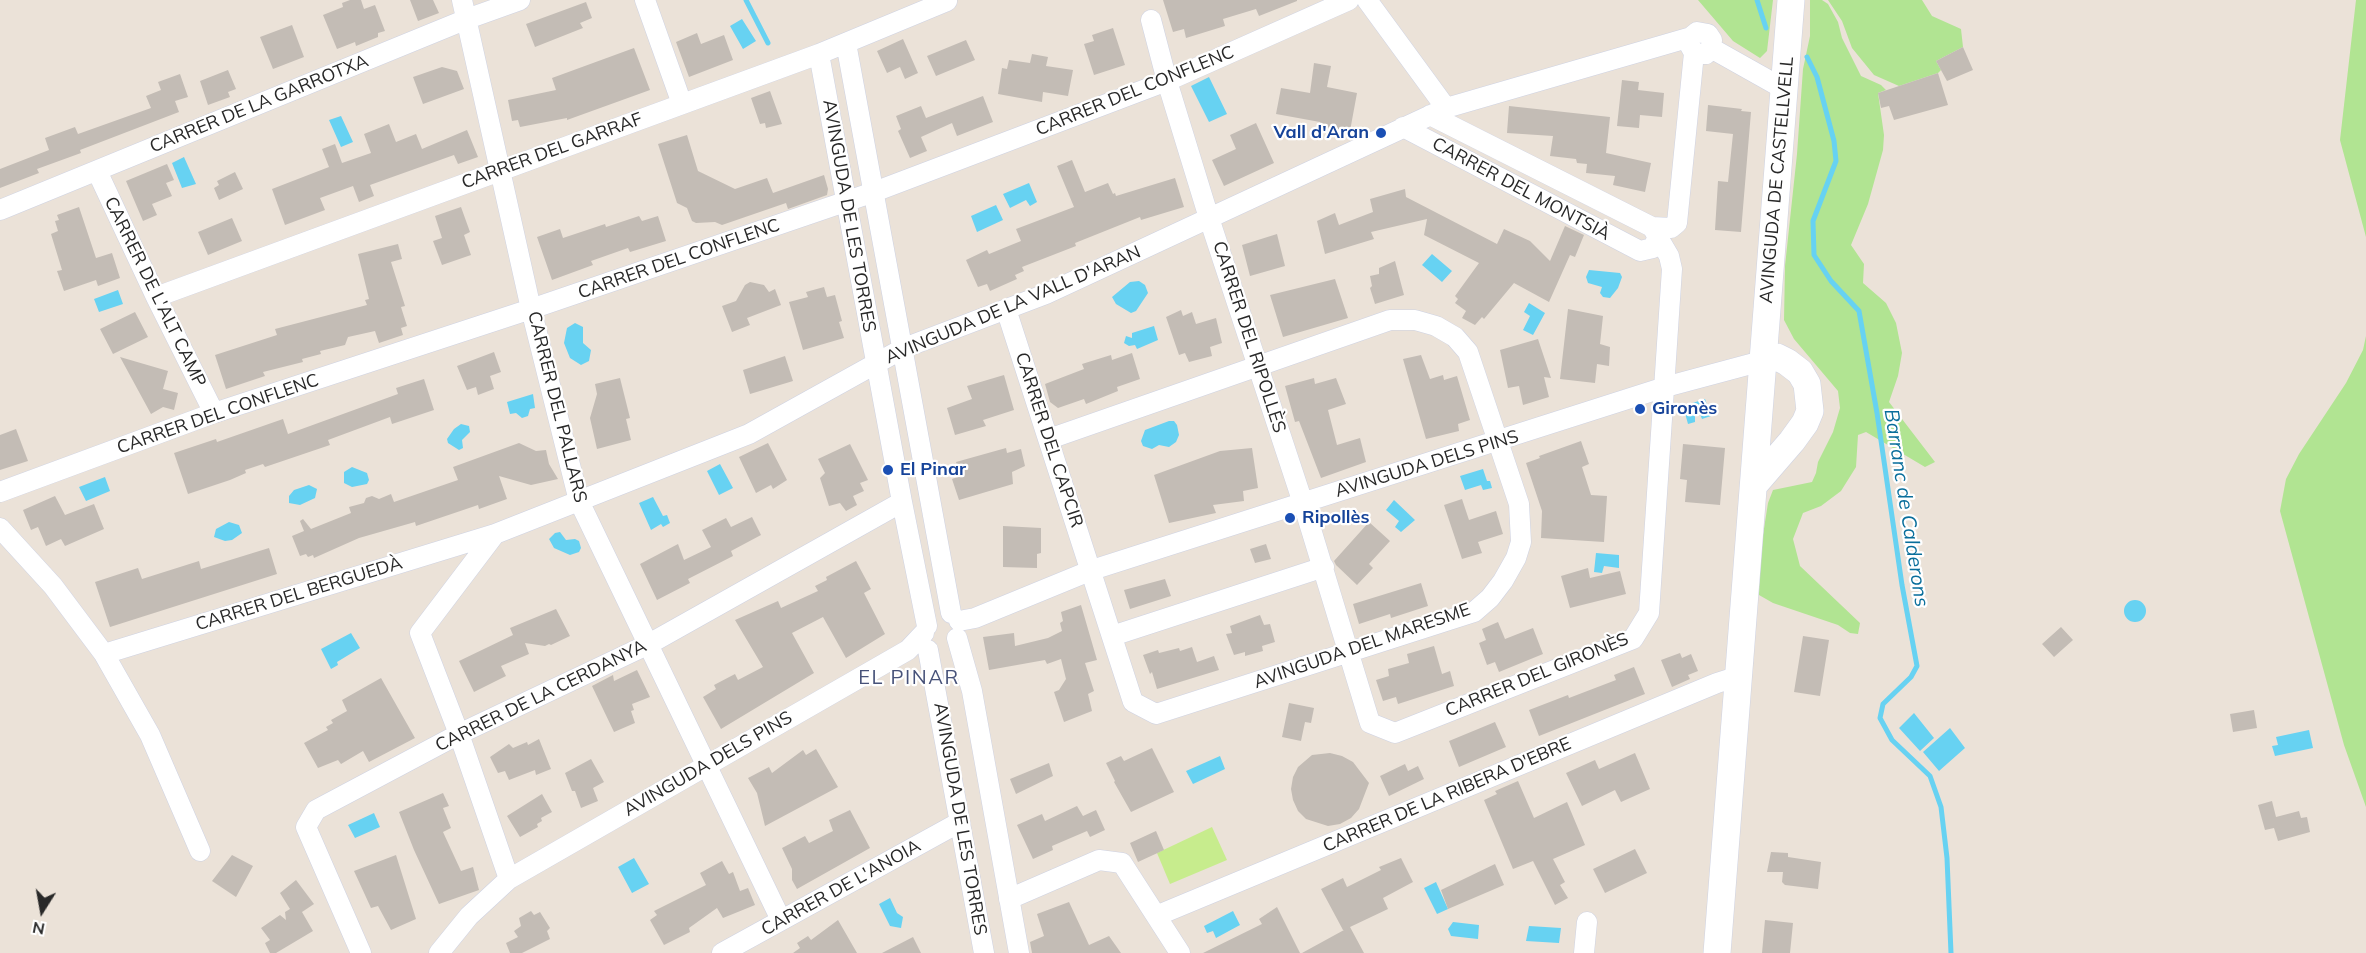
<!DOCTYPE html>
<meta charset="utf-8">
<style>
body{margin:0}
#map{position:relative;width:2366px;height:953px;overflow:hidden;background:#ebe2d8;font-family:Mulish,sans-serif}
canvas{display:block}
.north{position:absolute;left:12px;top:881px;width:60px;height:60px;-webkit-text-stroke:4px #fff;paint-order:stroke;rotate:191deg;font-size:16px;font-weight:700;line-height:24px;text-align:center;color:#282828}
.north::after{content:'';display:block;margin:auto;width:21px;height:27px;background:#282828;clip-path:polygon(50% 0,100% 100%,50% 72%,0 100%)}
</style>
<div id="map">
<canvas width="2366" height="953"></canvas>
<div class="north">N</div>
</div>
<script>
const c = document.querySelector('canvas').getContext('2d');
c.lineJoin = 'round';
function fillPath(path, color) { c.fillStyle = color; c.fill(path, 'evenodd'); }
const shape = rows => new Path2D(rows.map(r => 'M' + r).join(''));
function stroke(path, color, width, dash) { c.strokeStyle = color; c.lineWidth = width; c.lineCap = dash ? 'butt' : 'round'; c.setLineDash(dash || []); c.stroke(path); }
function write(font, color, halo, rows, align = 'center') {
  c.font = font + ' Mulish,sans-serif'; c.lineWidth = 4.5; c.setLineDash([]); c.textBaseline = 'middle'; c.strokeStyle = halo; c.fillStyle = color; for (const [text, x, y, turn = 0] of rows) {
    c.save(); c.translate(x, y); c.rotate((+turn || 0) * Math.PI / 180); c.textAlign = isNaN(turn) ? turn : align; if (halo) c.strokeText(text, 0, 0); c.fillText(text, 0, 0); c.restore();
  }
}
const green = shape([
 [1698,0,1773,0,1767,51,1760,58,1733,41],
 [1810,0,1822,0,1828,4,1838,22,1842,38,1861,76,1881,85,1886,90,1878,93,1884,135,1883,150,1868,204,1851,245,1864,264,1863,283,1886,303,1896,323,1902,353,1898,376,1889,402,1935,462,1925,467,1866,432,1858,435,1856,467,1841,491,1821,506,1803,513,1793,539,1800,566,1860,623,1858,634,1850,633,1838,625,1773,603,1759,595,1760,554,1768,503,1773,490,1812,482,1816,473,1818,462,1833,432,1840,408,1838,391,1794,339,1784,320,1785,266,1797,154,1803,69,1810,36],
 [1828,0,1922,0,1932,16,1961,29,1963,47,1936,61,1941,70,1938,73,1899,86,1874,75,1852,48,1842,21],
 [2356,0,2366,0,2366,237,2340,140],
 [2366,336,2366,807,2344,745,2280,511,2286,479,2299,454,2346,383,2363,350]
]);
const pitch = shape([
 [1212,827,1227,860,1170,884,1157,853]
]);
const water = shape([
 [742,19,756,41,743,49,730,26],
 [1209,77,1227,114,1209,122,1191,86],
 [341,116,353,142,341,147,329,120],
 [184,157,196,184,182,188,172,163],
 [1029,183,1037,202,1030,206,1026,200,1010,208,1003,194],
 [996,205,1003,220,977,232,971,216],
 [1432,254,1452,271,1442,282,1422,265],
 [1589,270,1620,273,1622,277,1618,288,1610,298,1603,297,1600,293,1602,287,1588,283,1586,277],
 [1139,281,1145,285,1148,293,1136,311,1131,313,1116,304,1112,297,1130,282],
 [118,290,123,304,99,312,94,299],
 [1529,303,1545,313,1533,335,1523,330,1530,316,1524,312],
 [575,323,583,327,583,343,591,350,589,361,581,365,570,358,564,343,567,328],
 [1154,326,1158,340,1137,349,1135,345,1129,346,1124,343,1126,336,1132,338,1132,333],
 [533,394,535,408,530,409,528,416,522,418,516,413,510,414,507,402],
 [1705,399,1711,416,1702,419,1700,414,1695,416,1695,422,1688,424,1683,406],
 [1169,421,1174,421,1177,425,1179,435,1176,442,1169,447,1159,445,1152,449,1143,446,1141,441,1145,430],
 [461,424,469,426,470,432,462,440,463,448,459,450,448,443,447,439,454,429],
 [720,464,733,488,719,495,707,471],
 [352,467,367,473,369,480,367,484,352,487,344,483,344,472],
 [1483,469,1487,481,1490,481,1492,488,1483,490,1481,485,1465,490,1460,476],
 [105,477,110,491,86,501,79,487],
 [309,485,317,489,315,498,300,505,289,503,289,496,294,490],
 [653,497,663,516,667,515,670,523,663,527,661,524,651,530,639,503],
 [1394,500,1415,520,1401,532,1395,527,1399,521,1386,510],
 [229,522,239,525,242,533,232,540,225,541,214,537,216,529],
 [560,532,566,540,575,539,579,541,581,548,579,552,570,555,554,548,549,539,555,533],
 [1596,553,1619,555,1619,568,1604,566,1602,573,1594,572],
 '2124 611a11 11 0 1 1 22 0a11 11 0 1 1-22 0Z',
 [351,633,360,648,337,662,338,665,331,669,321,649],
 [1914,713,1934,738,1920,751,1899,728],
 [1950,728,1965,748,1939,771,1923,752],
 [2309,730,2313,748,2275,756,2272,746,2278,745,2276,737],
 [1220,756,1225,769,1193,784,1186,771],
 [374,813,380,827,355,838,348,825],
 [634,858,649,884,632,893,618,867],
 [1436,882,1448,909,1437,914,1424,888],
 [890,898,897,913,903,917,901,928,890,926,879,904],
 [1233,911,1240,925,1216,938,1213,931,1207,933,1204,926],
 [1453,922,1479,925,1478,939,1451,936,1448,929],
 [1529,926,1561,928,1559,943,1526,941]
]);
const stream = shape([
 [746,0,768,43],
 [1757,0,1766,28],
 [1807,57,1817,77,1834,141,1836,161,1813,221,1814,255,1831,281,1859,311,1877,413,1902,585,1917,666,1911,677,1883,704,1880,718,1892,740,1930,776,1941,807,1947,858,1951,953]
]);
const building = shape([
 [350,0,361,0,364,9,375,5,385,31,378,33,378,37,356,46,355,42,337,49,323,15,343,7,342,3],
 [410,0,433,0,439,13,418,21],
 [1163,0,1297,0,1297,1,1259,16,1256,9,1223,19,1225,26,1186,38,1184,29,1173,32],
 [586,2,592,18,580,23,583,28,535,47,526,24],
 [292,25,304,57,273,69,260,37],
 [1113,28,1125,65,1094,75,1084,44,1094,41,1092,35],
 [697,33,701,44,724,35,733,60,689,77,676,42],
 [903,39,918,73,905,79,900,67,887,73,877,51],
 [966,40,975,60,936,76,927,56],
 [1963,47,1973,70,1947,81,1936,61],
 [634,48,650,90,567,120,567,118,520,127,518,120,512,121,508,100,556,90,552,78],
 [1032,54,1048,57,1046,66,1073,70,1068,96,1043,92,1042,102,998,94,1002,68,1007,69,1009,60,1030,63],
 [1314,63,1331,66,1327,87,1357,93,1350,131,1320,126,1320,122,1276,114,1281,88,1310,93],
 [442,67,457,71,464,89,423,104,413,77],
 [228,70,236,89,228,92,230,97,208,105,200,81],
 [1938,73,1948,105,1894,120,1889,106,1881,108,1878,93],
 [180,74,188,97,175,101,179,112,80,150,81,153,37,169,39,173,0,188,0,169,49,150,45,138,75,127,78,134,151,108,146,96,161,90,158,82],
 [1622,80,1639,82,1638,90,1664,93,1662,117,1640,115,1639,128,1617,126],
 [770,91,782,124,766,128,765,123,760,124,751,98],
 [983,96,993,122,957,136,952,123,921,137,927,151,910,158,898,131,901,129,896,116,921,106,926,118],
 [1708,105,1742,109,1741,111,1751,112,1741,232,1715,230,1718,181,1728,182,1733,134,1706,131],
 [1509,106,1610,117,1606,153,1651,163,1645,192,1613,185,1615,176,1586,173,1587,164,1577,163,1576,159,1550,156,1553,136,1507,133],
 [1256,123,1274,163,1224,186,1212,160,1236,149,1230,135],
 [389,124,396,142,416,134,422,149,467,130,478,157,458,164,454,155,370,185,374,196,359,202,353,186,320,198,325,210,285,225,272,189,329,167,322,149,335,144,342,163,371,153,364,134],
 [687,135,698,171,735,189,767,178,773,193,824,175,828,189,827,195,788,209,786,203,722,225,715,222,696,223,692,221,687,208,677,203,658,144],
 [1072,160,1085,192,1108,183,1113,194,1115,193,1116,196,1175,178,1184,207,1141,220,1140,217,1075,243,1076,246,1022,267,1024,271,1015,275,1017,279,990,291,987,284,978,287,966,260,987,250,989,254,1021,241,1016,229,1074,207,1057,166],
 [167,164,174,180,166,183,172,196,152,204,157,215,143,221,126,181],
 [235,172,243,189,219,200,214,188,219,185,217,181],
 [1405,189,1406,197,1497,244,1504,229,1530,241,1550,261,1565,226,1584,235,1575,257,1570,255,1549,302,1514,283,1484,319,1482,317,1475,325,1462,318,1466,311,1455,303,1458,299,1455,296,1479,263,1424,235,1427,219,1371,232,1374,239,1325,254,1317,221,1335,213,1339,225,1373,212,1370,199],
 [79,207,96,258,112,253,120,278,98,286,96,280,64,291,57,271,62,270,51,234,58,231,55,221,59,220,57,215],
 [461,207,470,232,464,235,471,255,442,265,433,241,442,238,435,216],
 [639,216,642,221,658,216,666,241,630,252,628,248,591,261,593,265,552,280,537,237,560,229,563,238,605,224,606,227],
 [232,218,242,241,208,255,198,232],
 [1277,234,1285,266,1250,276,1242,245],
 [398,244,402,259,391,262,405,306,401,307,407,326,401,328,403,335,379,343,375,331,348,337,345,345,320,351,321,354,302,359,303,362,263,372,265,376,226,389,215,355,277,335,275,329,367,305,365,300,369,299,358,254],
 [1395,261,1404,295,1375,304,1370,288,1372,286,1370,276,1379,274,1379,268],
 [1335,279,1348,318,1283,337,1270,295],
 [750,282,764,285,769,292,775,289,781,305,747,318,750,325,732,332,722,306,736,301,745,285],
 [824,287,827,297,835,295,842,321,839,322,844,338,803,350,789,302,808,297,806,292],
 [1568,309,1603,316,1600,344,1610,347,1609,366,1597,364,1595,383,1560,379],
 [1181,310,1183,316,1192,312,1196,324,1216,318,1222,343,1210,347,1212,356,1189,362,1185,353,1179,355,1166,317],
 [135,312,148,337,113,354,100,329],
 [1538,339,1551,378,1544,377,1549,397,1523,405,1519,386,1508,388,1500,350],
 [494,352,501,372,490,376,494,389,478,395,476,387,467,390,457,366],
 [1132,353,1140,379,1117,387,1118,391,1086,404,1084,399,1058,408,1050,402,1045,384,1084,369,1082,364,1111,355,1112,360],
 [1421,355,1430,379,1443,375,1444,380,1457,376,1470,420,1458,424,1459,431,1426,439,1403,359],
 [785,356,793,381,750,394,743,370],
 [120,357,168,371,163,389,178,393,174,410,163,407,151,414],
 [1004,375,1014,410,983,420,986,426,955,435,947,408,972,399,967,386],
 [620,378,630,418,626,419,631,440,597,449,590,418,597,394,595,384],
 [1314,378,1315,384,1336,378,1346,404,1328,410,1337,445,1360,438,1366,462,1321,478,1299,421,1295,422,1285,386],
 [424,379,434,410,392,424,390,417,328,440,330,445,265,467,263,464,245,470,246,473,230,480,188,494,174,453,216,439,217,442,283,419,288,434,398,394,396,388],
 [16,429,28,461,0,470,0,435],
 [1581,441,1589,464,1582,467,1591,495,1607,496,1604,542,1541,538,1542,511,1526,463,1540,458,1539,456],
 [519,443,536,451,546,450,549,464,558,479,531,485,499,476,507,499,479,509,478,505,416,526,415,522,359,538,314,558,313,555,308,557,306,554,300,556,292,536,304,531,300,521,303,519,311,529,351,513,349,507,364,503,366,498,372,496,379,499,391,494,394,502,458,480,453,467],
 [768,443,787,480,773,489,771,485,756,493,739,457],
 [850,444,868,480,860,483,864,491,853,496,857,505,846,511,840,503,829,506,820,478,825,473,818,459],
 [1683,444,1725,448,1720,505,1685,502,1687,480,1680,479],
 [1006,448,1007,453,1021,449,1025,466,1012,472,1013,484,959,500,952,479,960,476,956,462],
 [1252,448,1258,488,1243,491,1244,501,1213,505,1216,513,1169,523,1154,475,1220,451],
 [55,496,65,515,94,504,104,529,65,546,61,539,46,546,38,527,31,530,23,510],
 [1462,499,1469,520,1496,511,1503,534,1478,542,1482,553,1462,559,1444,505],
 [752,517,761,535,731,551,733,556,688,579,690,583,657,600,640,564,678,544,684,560,711,547,702,530,726,518,731,527],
 [1369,522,1390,541,1369,564,1373,568,1357,585,1336,565,1334,561],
 [1003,526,1041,528,1041,553,1037,554,1037,568,1003,567],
 [1266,544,1271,559,1255,563,1250,549],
 [269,548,277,574,110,627,95,582,138,568,142,579,199,561,201,569],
 [856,561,871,589,864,593,885,634,846,658,823,617,792,633,814,673,721,729,703,697,716,689,714,685,735,674,738,680,763,667,735,620,778,601,781,608,818,591,815,586,827,580,826,577],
 [1588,568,1590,578,1620,571,1626,594,1570,608,1561,576],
 [1165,579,1171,596,1130,609,1124,590],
 [1421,583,1428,606,1391,618,1390,614,1359,624,1353,604],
 [1081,605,1097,660,1085,663,1094,691,1088,694,1092,711,1064,722,1054,692,1059,690,1066,679,1061,659,1047,664,1045,660,989,670,983,637,1014,633,1015,646,1048,638,1062,631,1060,623,1063,621,1061,612],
 [556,609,570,636,551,645,549,644,545,646,525,643,529,654,501,666,506,676,474,692,459,661,513,635,510,628],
 [1260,615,1264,625,1270,624,1275,642,1262,646,1263,651,1245,656,1245,652,1234,655,1226,634,1232,633,1230,626],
 [1498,622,1505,639,1533,628,1543,654,1499,672,1495,662,1487,665,1479,643,1486,640,1482,629],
 [2061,627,2073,640,2054,657,2042,644],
 [1803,636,1829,640,1820,696,1794,692],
 [1434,646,1442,674,1450,671,1454,686,1398,704,1396,697,1383,701,1376,680,1389,676,1388,669,1409,663,1407,654],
 [1192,647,1197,662,1214,656,1219,670,1157,689,1152,672,1150,674,1143,655,1158,650,1159,653,1179,648,1180,651],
 [1680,653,1682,658,1691,654,1698,671,1688,675,1690,679,1672,687,1661,660],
 [1634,667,1645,694,1539,736,1529,710,1568,695,1569,698,1616,680,1614,675],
 [637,670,650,697,632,704,634,710,631,711,635,723,614,732,592,686,613,675,614,681],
 [381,678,415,738,369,762,363,751,341,764,338,760,318,768,304,743,328,730,326,727,333,723,331,720,347,711,342,700],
 [1289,703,1314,708,1311,723,1305,722,1301,741,1282,737],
 [2254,710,2257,728,2233,732,2230,714],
 [1495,722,1506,747,1459,767,1449,741],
 [539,739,551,769,536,775,535,770,509,780,505,771,498,773,490,757,509,744,513,748,527,742,528,745],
 [1152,748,1174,792,1131,812,1114,782,1115,781,1106,763,1121,756,1124,761],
 [816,749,838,787,765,826,757,793,748,778,769,767,772,773,803,750,806,755],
 [1330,753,1342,756,1353,762,1369,783,1359,809,1351,818,1340,824,1328,826,1306,819,1298,811,1293,800,1291,789,1293,777,1298,767,1312,755],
 [1635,753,1650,789,1621,802,1615,790,1582,806,1566,773,1595,760,1599,769],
 [591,759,604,782,593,788,598,801,581,808,575,791,572,791,565,773],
 [1049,763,1053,776,1016,794,1010,779],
 [1405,764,1408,771,1418,766,1424,779,1389,796,1380,776],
 [1518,781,1534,818,1567,802,1585,845,1553,859,1565,882,1560,885,1568,898,1555,905,1533,861,1513,869,1484,800,1497,794,1495,791],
 [443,793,449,806,443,808,451,828,443,832,461,871,473,867,479,890,439,904,414,850,399,812],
 [542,794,552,812,541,818,542,821,537,824,538,827,520,837,507,816],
 [2272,801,2276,817,2299,811,2301,818,2307,817,2310,832,2278,841,2274,828,2265,830,2258,805],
 [1077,806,1083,816,1096,810,1105,830,1090,837,1087,831,1052,846,1053,850,1033,859,1017,825,1042,814,1045,821],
 [850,810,870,848,797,889,792,880,792,869,782,848,805,836,809,843,833,831,829,820],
 [1156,831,1164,850,1138,862,1130,843],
 [1635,849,1647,873,1605,893,1593,869],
 [1771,852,1788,853,1788,857,1821,862,1818,889,1785,885,1782,882,1783,872,1767,872],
 [232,855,253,866,236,897,212,881],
 [396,855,416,919,391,930,378,906,371,908,354,871],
 [1401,858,1413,882,1383,898,1388,909,1350,927,1364,953,1302,953,1344,930,1343,930,1321,889,1343,878,1347,887,1381,870,1379,867],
 [722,861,729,874,733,872,740,891,748,888,755,905,723,918,717,908,689,928,690,932,664,945,650,920,657,915,654,911,706,885,700,873],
 [1495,864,1504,885,1448,909,1441,890],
 [296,880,314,904,302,912,313,931,276,953,270,953,265,943,270,940,261,928,280,915,286,920,285,912,290,909,280,893],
 [1069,902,1089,945,1109,936,1121,953,1032,953,1030,942,1044,936,1037,914],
 [1277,907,1300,953,1203,953,1262,924,1259,919],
 [531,911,534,915,540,912,550,928,547,931,550,939,522,953,510,953,506,943,518,937,514,931,521,926,519,918],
 [838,920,857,953,793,953,800,948,797,943,808,936,811,940],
 [1765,920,1793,923,1790,953,1762,953],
 [913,937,921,953,882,953]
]);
const street = shape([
 [462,0,531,309,579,501,781,920],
 [645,0,682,104],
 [1367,0,1446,108],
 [1151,20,1167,81,1209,218,1303,503,1370,723,1395,733,1633,639,1649,613,1672,269,1669,256,1652,227],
 [846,43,951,613],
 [1711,48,1784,89],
 [819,54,902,502,927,626],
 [1430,115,1652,227,1671,228,1677,223,1694,53],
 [1403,127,1640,251,1653,248,1658,236],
 [97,171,156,297,214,413],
 [0,210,467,19,520,0],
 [156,297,819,54,947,1],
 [1006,309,1133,702,1156,714,1474,612,1490,598,1503,581,1516,558,1521,542,1519,504,1468,352,1455,337,1436,326,1415,320,1390,320,1049,439],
 [0,492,214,413,531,309,874,192,1167,81,1349,0],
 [0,528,53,586,104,654,150,735,200,851],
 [959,621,975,618,1092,570,1665,387,1762,361],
 [1112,636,1324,567],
 [957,638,972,691,1019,953],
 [928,650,984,953],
 [104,654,495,534],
 [509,879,908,650,924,633],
 [1009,899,1099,860,1122,863,1180,953],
 [1156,916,1717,683,1739,676],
 [361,953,306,827,316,810,459,734,649,644,902,502],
 [439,953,469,916,509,879,459,734,420,633,495,534,749,434,904,348,1046,294,1446,108,1691,37,1697,32,1708,34,1712,40,1711,48,1706,54,1694,53,1689,44,1691,37],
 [722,953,960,822],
 [1584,953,1587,922]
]);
const secondary = shape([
 [1754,485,1792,441,1805,423,1810,411,1807,384,1800,372,1787,362,1777,357,1762,361],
 [1717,953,1791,0]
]);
const markers = [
 [1381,133,6,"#1a4fb4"],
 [1640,409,6,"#1a4fb4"],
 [888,470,6,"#1a4fb4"],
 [1290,518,6,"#1a4fb4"]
];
const streetNames = [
 ["CARRER DEL CONFLENC",1135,91,-22],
 ["CARRER DE LA GARROTXA",259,104,-22],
 ["CARRER DEL GARRAF",552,151,-20],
 ["AVINGUDA DE CASTELLVELL",1777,180,-85],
 ["CARRER DEL MONTSIÀ",1521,189,28],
 ["AVINGUDA DE LES TORRES",849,216,80],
 ["CARRER DEL CONFLENC",679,259,-19],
 ["CARRER DE L'ALT CAMP",155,292,64],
 ["AVINGUDA DE LA VALL D'ARAN",1013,305,-23],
 ["CARRER DEL RIPOLLÈS",1249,337,72],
 ["CARRER DEL PALLARS",557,407,76],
 ["CARRER DEL CONFLENC",218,414,-19],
 ["CARRER DEL CAPCIR",1049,440,72],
 ["AVINGUDA DELS PINS",1427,464,-17],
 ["CARRER DEL BERGUEDÀ",299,594,-17],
 ["AVINGUDA DEL MARESME",1362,646,-19],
 ["CARRER DEL GIRONÈS",1537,675,-22],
 ["CARRER DE LA CERDANYA",541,696,-26],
 ["AVINGUDA DELS PINS",708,764,-30],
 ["CARRER DE LA RIBERA D'EBRE",1447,795,-23],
 ["AVINGUDA DE LES TORRES",960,819,80],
 ["CARRER DE L'ANOIA",841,888,-29]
];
const transitNames = [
 ["Vall d'Aran",1369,133,"right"],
 ["Gironès",1652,409],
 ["El Pinar",900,470],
 ["Ripollès",1302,518]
];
const waterNames = [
 ["Barranc de Calderons",1906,508,81]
];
const neighbourhoodNames = [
 ["EL PINAR",909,678]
];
fillPath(green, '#b1e492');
fillPath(pitch, '#c7ec8d');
fillPath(water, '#67d2f2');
stroke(stream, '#67d2f2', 5);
fillPath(building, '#c3bcb5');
stroke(street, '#ced2e2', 21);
stroke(secondary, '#ced2e2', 28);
stroke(street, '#fff', 20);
stroke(secondary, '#fff', 27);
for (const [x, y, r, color] of markers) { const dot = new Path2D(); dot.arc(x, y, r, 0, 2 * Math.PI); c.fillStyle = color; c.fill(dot); stroke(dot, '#fff', 2); }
write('18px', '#282828', '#fff', streetNames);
write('bold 18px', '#164399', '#fff', transitNames, 'left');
write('italic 20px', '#096e9b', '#fff', waterNames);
c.letterSpacing = '1.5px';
write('20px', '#475279', '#fff', neighbourhoodNames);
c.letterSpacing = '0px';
</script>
